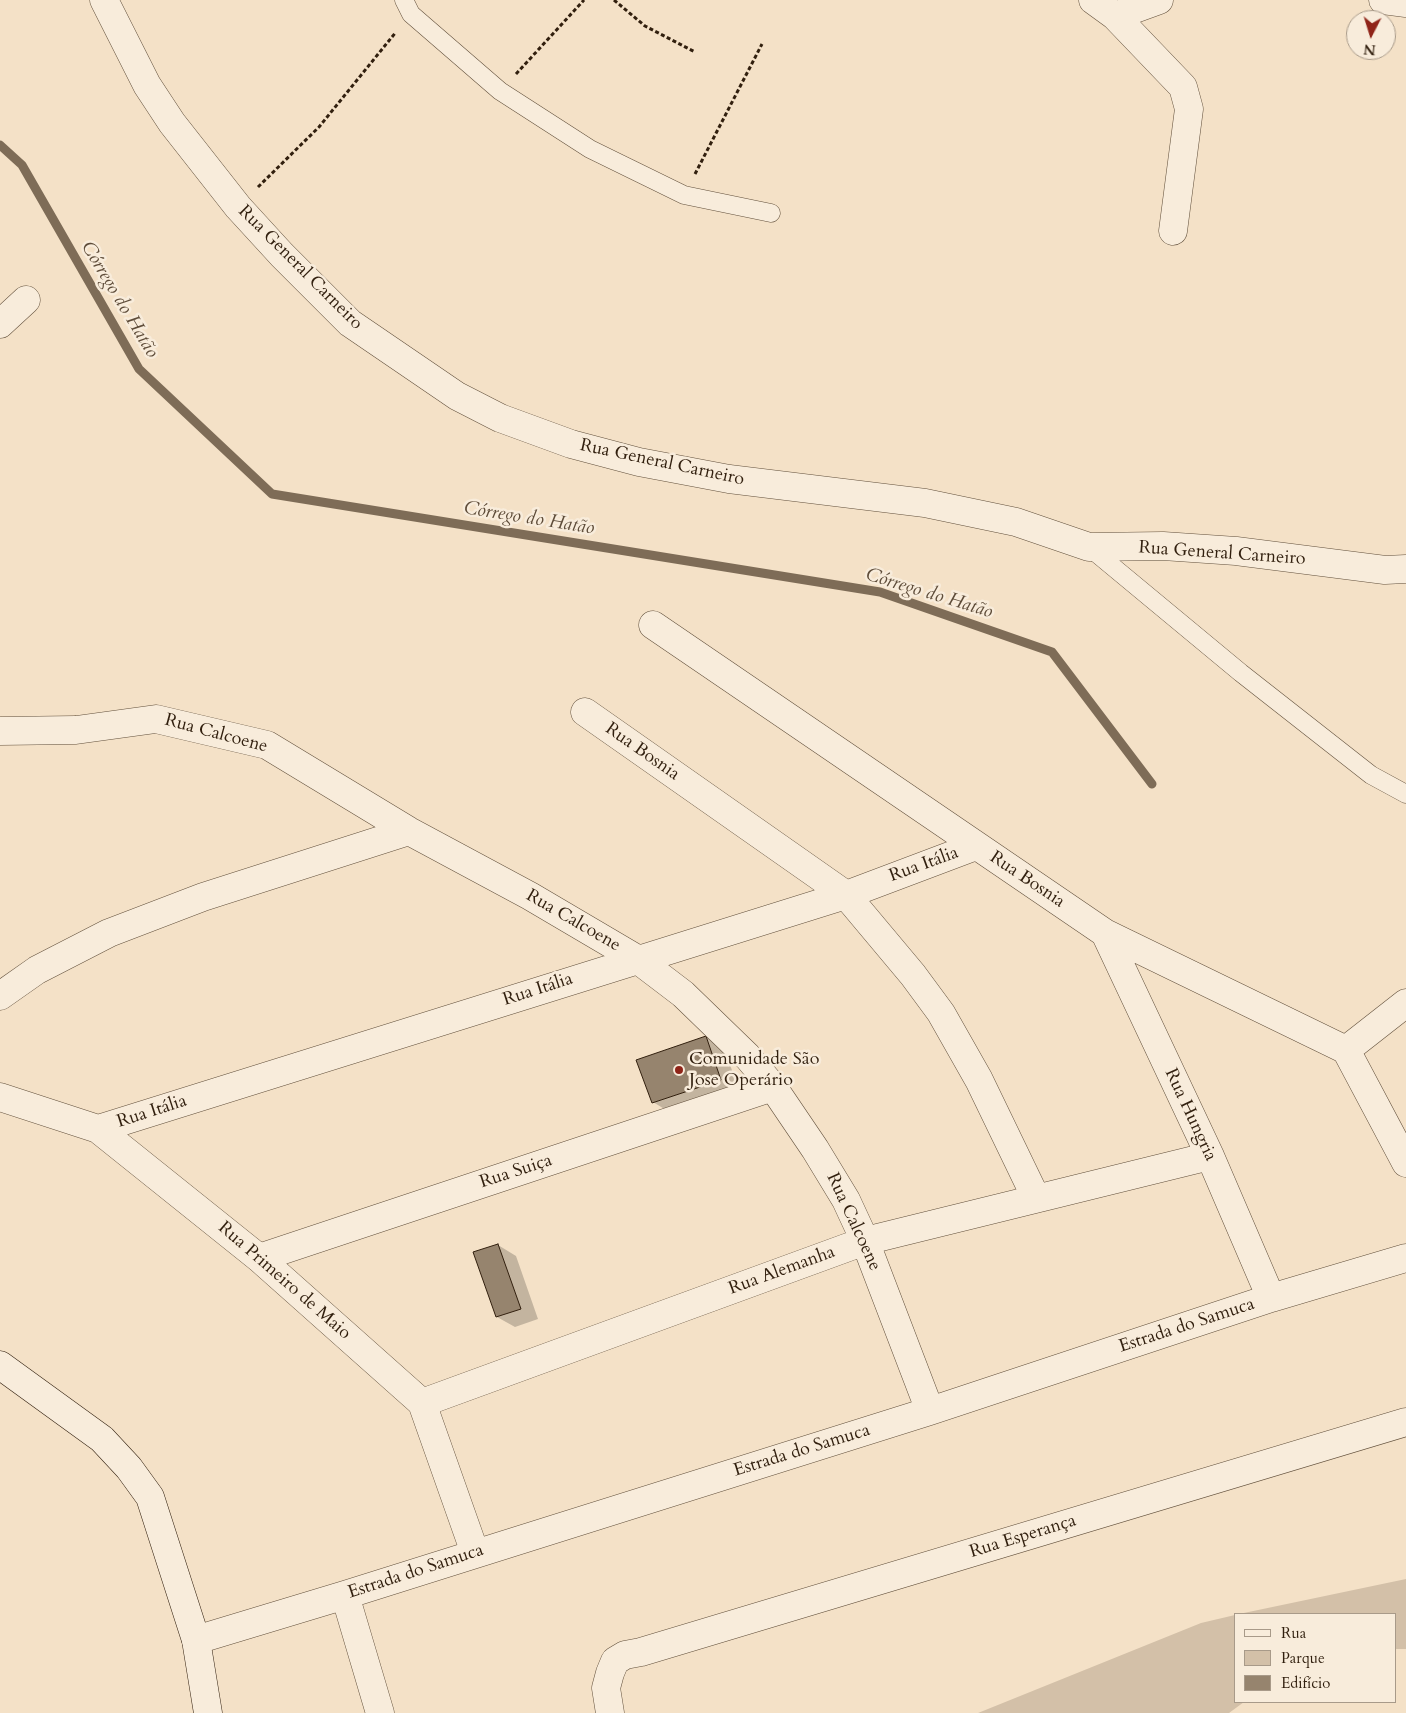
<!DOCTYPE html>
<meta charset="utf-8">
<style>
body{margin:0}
#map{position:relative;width:1406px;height:1713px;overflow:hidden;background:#f4e1c7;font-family:Cardo,serif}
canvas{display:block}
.legend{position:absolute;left:1234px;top:1613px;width:162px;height:90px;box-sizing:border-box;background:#f8ecdb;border:1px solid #a89a89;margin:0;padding:6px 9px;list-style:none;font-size:15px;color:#311f0e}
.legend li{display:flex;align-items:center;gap:10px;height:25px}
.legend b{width:25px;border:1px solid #a89a89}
.north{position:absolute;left:1346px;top:10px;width:50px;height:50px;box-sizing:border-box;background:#f8ecdb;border:1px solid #a89a89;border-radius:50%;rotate:185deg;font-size:14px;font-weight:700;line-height:20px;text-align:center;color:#311f0e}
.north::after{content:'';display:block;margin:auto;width:18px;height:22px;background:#8f2418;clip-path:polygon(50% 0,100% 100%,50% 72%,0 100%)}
</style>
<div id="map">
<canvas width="1406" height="1713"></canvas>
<ul class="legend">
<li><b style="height:6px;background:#f8ecdb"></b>Rua</li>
<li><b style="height:14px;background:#d3c0a8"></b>Parque</li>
<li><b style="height:14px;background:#96846e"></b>Edifício</li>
</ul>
<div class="north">N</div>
</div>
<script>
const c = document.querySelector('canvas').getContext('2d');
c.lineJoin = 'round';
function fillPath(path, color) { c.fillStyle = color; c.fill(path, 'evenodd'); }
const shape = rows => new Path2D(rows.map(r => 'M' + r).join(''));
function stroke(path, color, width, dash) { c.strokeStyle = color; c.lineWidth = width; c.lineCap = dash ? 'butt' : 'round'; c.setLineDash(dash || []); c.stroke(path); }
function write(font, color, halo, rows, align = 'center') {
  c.font = font + ' Cardo,serif'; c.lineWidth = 5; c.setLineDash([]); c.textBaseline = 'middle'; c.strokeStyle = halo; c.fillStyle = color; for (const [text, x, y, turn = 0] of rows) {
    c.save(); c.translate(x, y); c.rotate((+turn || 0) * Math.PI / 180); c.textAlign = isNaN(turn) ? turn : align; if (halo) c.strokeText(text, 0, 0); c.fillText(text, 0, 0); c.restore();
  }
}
const green = shape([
 [1406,1579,1406,1649,1395,1649,1395,1614,1239,1614],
 [1235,1615,1235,1702,1244,1702,1229,1713,978,1713,1201,1623]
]);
const shadow = shape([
 [706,1037,724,1048,739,1090,671,1113,653,1102],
 [498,1245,516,1256,538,1319,515,1327,497,1317,475,1253]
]);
const stream = shape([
 [0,145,22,165,139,369,272,494,880,592,1052,652,1152,784]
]);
const building = shape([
 [706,1036,721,1080,652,1103,636,1060,706,1036],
 [498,1244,521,1309,496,1317,473,1252,498,1244]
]);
const path = shape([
 [614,0,645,26,695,52],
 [516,74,584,0],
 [695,174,762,44],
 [258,187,319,127,396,32]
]);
const lane = shape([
 [404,0,411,14,500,91,590,149,684,195,771,213],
 [1089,547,1241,673,1371,775,1406,794]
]);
const street = shape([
 [104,0,147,85,172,123,238,207,282,255,350,323,457,396,500,418,571,444,639,462,729,479,925,503,1016,522,1089,547,1163,546,1236,551,1385,570,1406,569],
 [1093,0,1115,16,1183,87,1189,109,1173,231],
 [1383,0,1406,3],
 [1115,16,1159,0],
 [0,324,26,300],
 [653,625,1105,933,1346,1050],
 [585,712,846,895,913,975,941,1013,979,1080,1036,1198],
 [0,731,76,730,156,719,267,745,409,831,530,896,637,959,683,994,747,1056,773,1087,815,1149,846,1200,865,1241,930,1411],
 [1105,933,1210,1156,1271,1298],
 [0,996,37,970,109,933,203,897,409,831],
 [1346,1050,1406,1163],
 [1346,1050,1406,1003],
 [0,1097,98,1129,259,1258,422,1403,475,1553],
 [98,1129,846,895,976,846],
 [259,1258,773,1087],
 [422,1403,865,1241,1210,1156],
 [345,1595,380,1713],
 [196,1640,345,1595,930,1411,1271,1298,1406,1258],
 [610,1713,606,1688,610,1673,615,1661,625,1655,641,1652,1406,1422]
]);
const secondary = shape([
 [0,1365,102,1439,129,1468,150,1497,196,1640,208,1713]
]);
const markers = [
 [679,1070,5,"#8f2418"]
];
const streetNames = [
 ["Rua General Carneiro",300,268,45],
 ["Rua General Carneiro",662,463,12],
 ["Rua General Carneiro",1222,554,4],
 ["Rua Calcoene",216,734,15],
 ["Rua Bosnia",642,752,35],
 ["Rua Itália",924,865,-20],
 ["Rua Bosnia",1027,880,34],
 ["Rua Calcoene",573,921,30],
 ["Rua Itália",538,990,-18],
 ["Rua Itália",152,1112,-18],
 ["Rua Hungria",1190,1115,65],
 ["Rua Suiça",516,1172,-18],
 ["Rua Calcoene",853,1222,65],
 ["Rua Alemanha",782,1271,-20],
 ["Rua Primeiro de Maio",284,1281,41],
 ["Estrada do Samuca",1187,1326,-18],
 ["Estrada do Samuca",802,1451,-17],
 ["Rua Esperança",1023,1537,-17],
 ["Estrada do Samuca",416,1572,-18]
];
const poiNames = [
 ["Comunidade São",689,1060],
 ["Jose Operário",689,1081]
];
const waterNames = [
 ["Córrego do Hatão",119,300,59],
 ["Córrego do Hatão",529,519,9],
 ["Córrego do Hatão",929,594,17]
];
fillPath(green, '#d3c0a8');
fillPath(shadow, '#0003');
stroke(stream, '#7e6c57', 9);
fillPath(building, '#96846e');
stroke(building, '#311f0e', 1);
stroke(lane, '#62503c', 19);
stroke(street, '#62503c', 29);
stroke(secondary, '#311f0e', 29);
stroke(path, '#311f0e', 3, [4, 2.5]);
stroke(lane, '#f8ecdb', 18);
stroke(street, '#f8ecdb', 28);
stroke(secondary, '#f8ecdb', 28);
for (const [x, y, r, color] of markers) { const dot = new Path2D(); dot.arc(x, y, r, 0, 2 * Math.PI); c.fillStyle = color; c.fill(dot); stroke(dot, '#f8ecdb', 2); }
write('18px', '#311f0e', '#f8ecdb', streetNames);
write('18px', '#311f0e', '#f8ecdb', poiNames, 'left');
write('italic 19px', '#5e4c39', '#f8ecdb', waterNames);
</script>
